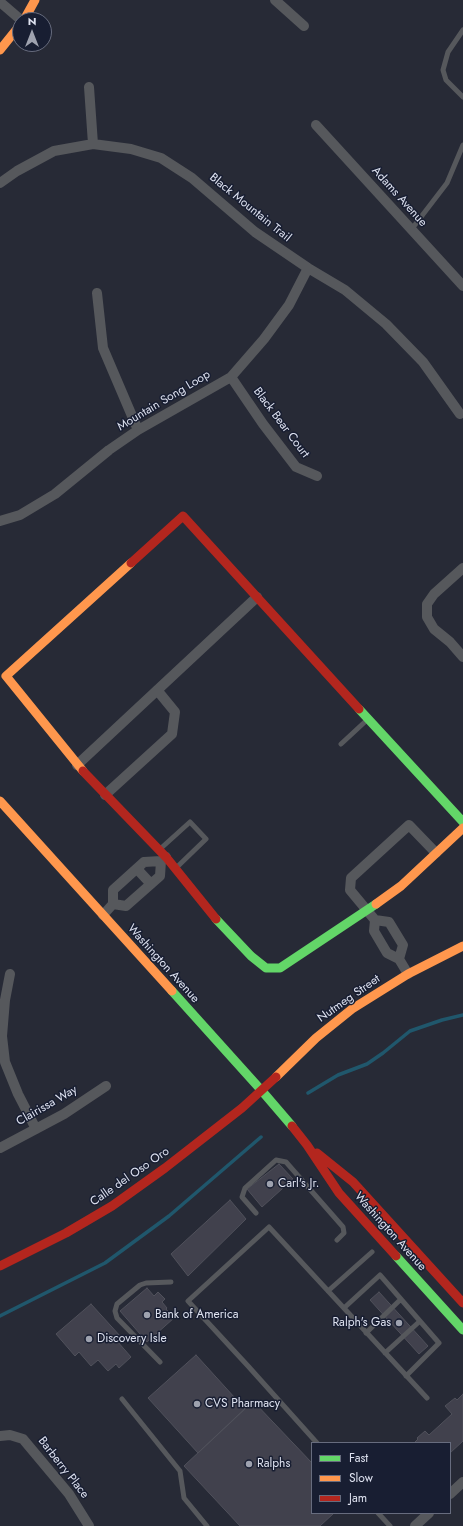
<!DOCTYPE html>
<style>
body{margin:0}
#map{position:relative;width:463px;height:1526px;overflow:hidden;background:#272a36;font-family:Jost,sans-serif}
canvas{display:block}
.legend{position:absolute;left:311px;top:1442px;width:140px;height:72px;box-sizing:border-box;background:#181e32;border:1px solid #676c7e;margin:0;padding:5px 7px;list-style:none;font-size:12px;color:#dee2f0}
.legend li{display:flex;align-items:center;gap:8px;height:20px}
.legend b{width:20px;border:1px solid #676c7e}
.north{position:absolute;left:12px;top:12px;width:40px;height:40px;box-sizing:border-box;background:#181e32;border:1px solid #676c7e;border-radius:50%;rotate:0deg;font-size:11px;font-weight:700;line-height:16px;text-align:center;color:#dee2f0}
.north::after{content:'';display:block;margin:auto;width:14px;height:18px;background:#9ea2af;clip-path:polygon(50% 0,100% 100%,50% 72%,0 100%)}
</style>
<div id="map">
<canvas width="463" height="1526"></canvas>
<ul class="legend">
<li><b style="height:5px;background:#63d668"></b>Fast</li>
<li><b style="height:5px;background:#ff974d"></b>Slow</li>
<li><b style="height:5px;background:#b3261e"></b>Jam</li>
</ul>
<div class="north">N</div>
</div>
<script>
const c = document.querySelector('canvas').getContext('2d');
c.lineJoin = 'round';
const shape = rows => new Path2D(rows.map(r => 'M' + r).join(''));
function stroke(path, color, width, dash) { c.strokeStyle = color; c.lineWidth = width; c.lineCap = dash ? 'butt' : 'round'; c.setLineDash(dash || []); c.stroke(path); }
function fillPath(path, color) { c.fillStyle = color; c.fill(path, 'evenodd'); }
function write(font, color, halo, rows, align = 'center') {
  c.font = font + ' Jost,sans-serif'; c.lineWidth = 3; c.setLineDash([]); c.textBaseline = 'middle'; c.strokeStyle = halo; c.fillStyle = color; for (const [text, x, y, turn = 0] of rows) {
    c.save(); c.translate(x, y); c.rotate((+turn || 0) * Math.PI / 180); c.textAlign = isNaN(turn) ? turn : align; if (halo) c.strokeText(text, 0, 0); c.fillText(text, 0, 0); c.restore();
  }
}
const stream = shape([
 [308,1093,338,1075,367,1064,383,1053,410,1031,442,1020,463,1015],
 [0,1316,105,1263,169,1216,261,1137]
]);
const building = shape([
 [279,1164,293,1179,262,1207,247,1189,279,1164],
 [230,1200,246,1219,188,1276,171,1254,230,1200],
 [147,1288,154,1296,158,1292,165,1299,162,1302,167,1308,166,1309,174,1318,147,1342,120,1311,147,1288],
 [379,1292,428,1346,419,1354,370,1300,379,1292],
 [91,1304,121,1337,117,1341,131,1357,119,1368,116,1364,108,1371,98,1360,91,1366,79,1352,75,1356,56,1334,91,1304],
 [196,1355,245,1409,198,1453,148,1398,196,1355],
 [463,1394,463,1441,450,1453,450,1443,414,1443,418,1439,417,1438,425,1431,429,1435,452,1414,445,1406,455,1398,457,1400,463,1394],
 [253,1401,312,1463,312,1513,334,1513,320,1526,240,1526,184,1466,253,1401]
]);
const lane = shape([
 [463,30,448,52,443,70,446,80,463,97],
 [411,230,447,183,463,145],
 [341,744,368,719],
 [159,850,190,822,206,839,176,868],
 [256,1213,242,1197,245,1188,276,1160,286,1162,343,1227,344,1233,337,1240],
 [328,1291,372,1252],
 [344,1308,380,1275,439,1343,406,1376],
 [366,1333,401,1299],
 [385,1353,420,1321],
 [160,1362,117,1318,115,1311,117,1304,140,1285,146,1283,171,1282],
 [122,1399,180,1471,184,1498,207,1526],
 [317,1443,248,1366,188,1301,269,1227,427,1398],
 [378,1513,390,1526]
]);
const street = shape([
 [275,0,304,26],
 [0,2,21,20],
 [89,87,93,144],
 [316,125,463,286],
 [0,183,17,171,54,151,93,144,131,149,161,158,192,178,255,232,308,268,345,290,386,324,423,362,460,414],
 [97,293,103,348,138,430],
 [231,377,263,424,296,467,317,476],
 [0,521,20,515,55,494,109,450,138,430,231,377,264,339,289,305,308,268],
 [463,568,434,594,427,604,427,617,434,629,450,642,463,657],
 [77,765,257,597],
 [105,795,172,734,175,712,157,690],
 [137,869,151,884],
 [113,904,126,906,160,876,161,861],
 [103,915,113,904,113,890,144,862,161,861,166,857],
 [375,920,374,931,387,953,399,959,408,974],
 [399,959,403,945,389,922,375,920,350,890,351,878,409,825,436,853],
 [10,974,5,1000,2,1036,5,1062,18,1094,36,1129],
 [0,1148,64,1114,106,1086],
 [0,1436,10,1435,23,1439,69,1494,89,1526],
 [450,1494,463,1482],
 [415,1526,429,1513]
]);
const fast = shape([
 [359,709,463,822],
 [216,919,251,956,266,968,280,968,376,904],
 [172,991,262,1091,292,1126],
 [396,1256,463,1330]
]);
const slow = shape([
 [24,20,35,0],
 [0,50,20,25],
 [83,771,6,676,131,563],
 [0,801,172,991],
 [376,904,401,886,463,828],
 [276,1077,316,1038,352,1009,408,974,463,946]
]);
const jam = shape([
 [131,563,183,516,359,709],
 [83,771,166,857,216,919],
 [292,1126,307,1145,339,1193,396,1256],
 [317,1153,353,1182,463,1303],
 [0,1266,66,1233,112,1206,165,1168,242,1108,276,1077]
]);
const markers = [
 [270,1184,4,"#9ea2af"],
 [147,1315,4,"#9ea2af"],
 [399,1323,4,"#9ea2af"],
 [89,1339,4,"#9ea2af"],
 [197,1404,4,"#9ea2af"],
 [249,1464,4,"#9ea2af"]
];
const streetNames = [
 ["Adams Avenue",399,197,48],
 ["Black Mountain Trail",250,208,39],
 ["Mountain Song Loop",164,401,-31],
 ["Black Bear Court",281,423,53],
 ["Washington Avenue",163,964,48],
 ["Nutmeg Street",349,999,-35],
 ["Clairissa Way",47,1106,-30],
 ["Calle del Oso Oro",130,1177,-35],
 ["Washington Avenue",390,1232,48],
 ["Barberry Place",63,1468,52]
];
const poiNames = [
 ["Carl's Jr.",278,1184],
 ["Bank of America",155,1315],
 ["Ralph's Gas",391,1323,"right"],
 ["Discovery Isle",97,1339],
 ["CVS Pharmacy",205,1404],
 ["Ralphs",257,1464]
];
stroke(stream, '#20576c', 3.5);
fillPath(building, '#41414d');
stroke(building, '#50515b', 1);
stroke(lane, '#56585c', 5);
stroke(street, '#56585c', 10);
stroke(fast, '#63d668', 9);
stroke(slow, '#ff974d', 9);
stroke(jam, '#b3261e', 9);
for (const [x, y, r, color] of markers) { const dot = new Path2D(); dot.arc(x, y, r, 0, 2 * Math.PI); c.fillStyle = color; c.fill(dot); stroke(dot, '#181e32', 1.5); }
write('12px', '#dee2f0', '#181e32', streetNames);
write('12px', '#dee2f0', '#181e32', poiNames, 'left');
</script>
